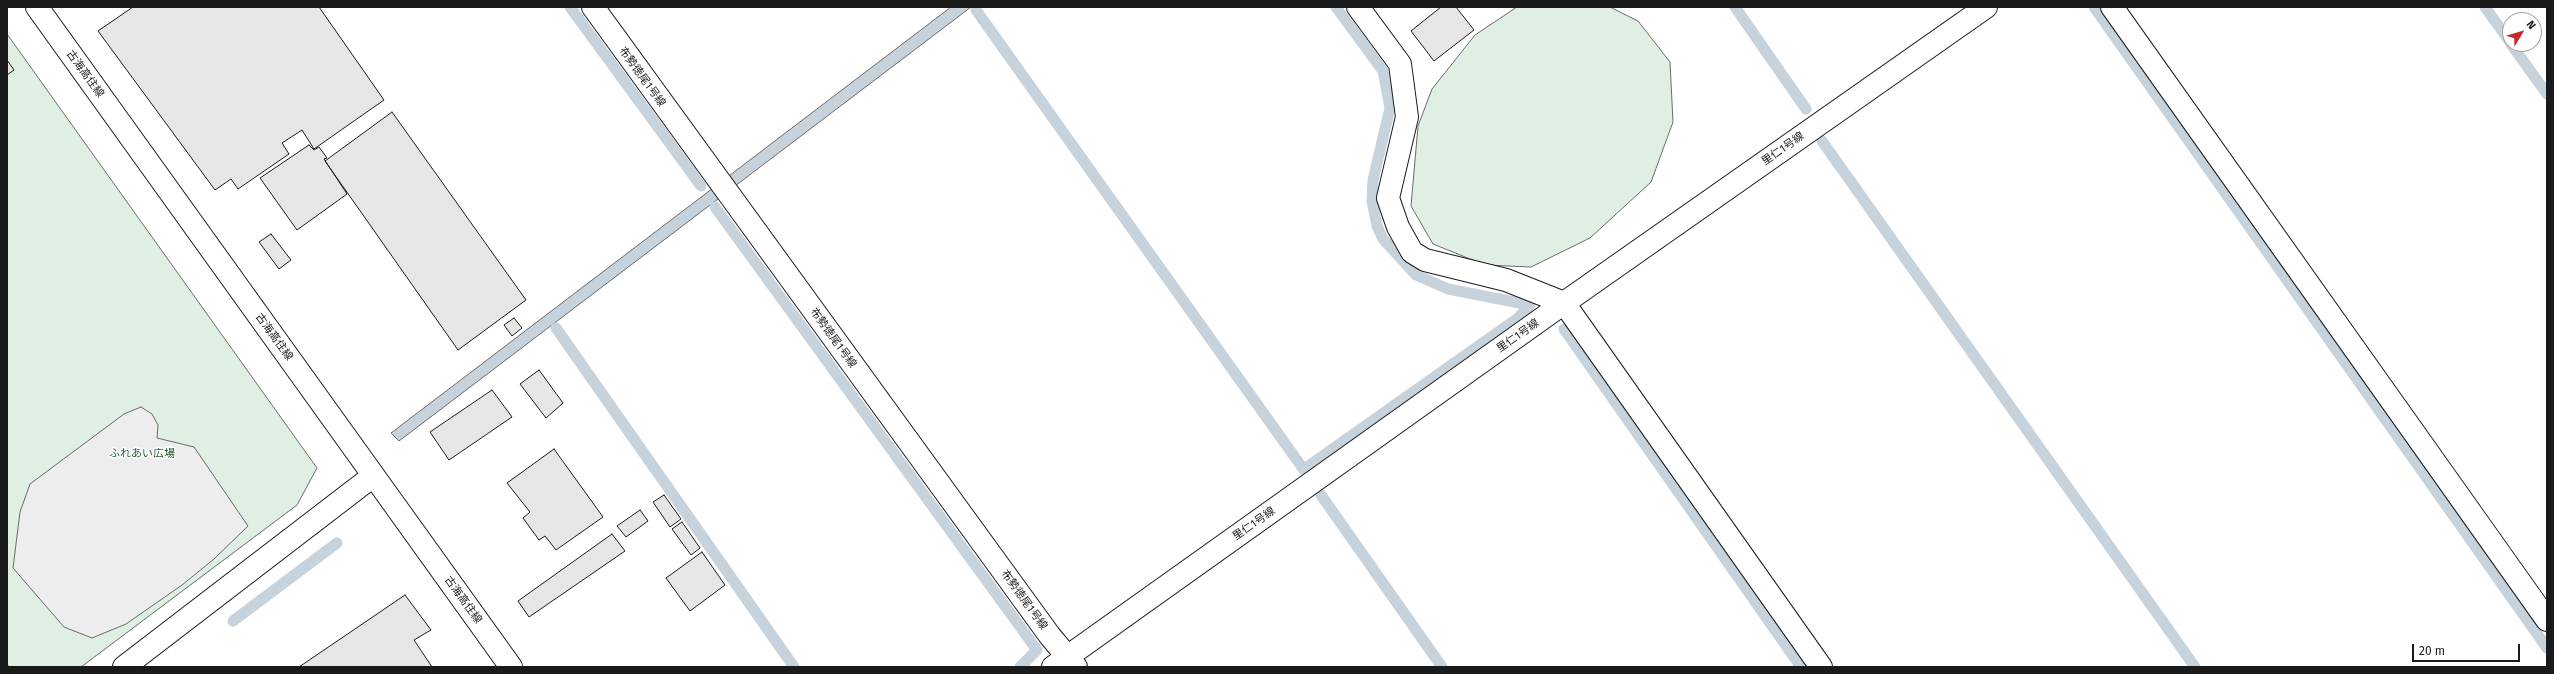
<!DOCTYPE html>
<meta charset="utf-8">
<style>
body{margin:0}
#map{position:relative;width:2554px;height:674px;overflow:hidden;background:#fff;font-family:"Fira Sans",sans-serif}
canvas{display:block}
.frame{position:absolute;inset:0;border:8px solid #1a1a1a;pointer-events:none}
.north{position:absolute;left:2502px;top:12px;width:40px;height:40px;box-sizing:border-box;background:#fff;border:1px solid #a3a3a3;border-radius:50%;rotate:52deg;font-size:11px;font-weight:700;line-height:16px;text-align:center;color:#1a1a1a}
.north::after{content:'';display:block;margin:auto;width:14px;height:18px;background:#c62828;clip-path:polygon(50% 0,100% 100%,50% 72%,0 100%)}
.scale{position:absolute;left:2412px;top:644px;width:108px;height:18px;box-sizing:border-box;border:2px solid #1a1a1a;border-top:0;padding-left:5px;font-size:12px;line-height:14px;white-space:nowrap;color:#1a1a1a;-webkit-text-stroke:3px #fff;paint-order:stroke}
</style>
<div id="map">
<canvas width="2554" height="674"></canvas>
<div class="frame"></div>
<div class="north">N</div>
<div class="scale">20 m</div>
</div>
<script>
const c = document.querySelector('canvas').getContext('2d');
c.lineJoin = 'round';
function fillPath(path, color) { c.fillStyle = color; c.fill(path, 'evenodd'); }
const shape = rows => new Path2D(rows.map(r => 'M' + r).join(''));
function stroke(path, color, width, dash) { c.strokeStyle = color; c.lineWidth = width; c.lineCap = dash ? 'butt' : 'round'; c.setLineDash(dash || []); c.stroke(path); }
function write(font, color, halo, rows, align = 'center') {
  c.font = font + ' "Fira Sans","Noto Sans JP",sans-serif'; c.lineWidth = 3; c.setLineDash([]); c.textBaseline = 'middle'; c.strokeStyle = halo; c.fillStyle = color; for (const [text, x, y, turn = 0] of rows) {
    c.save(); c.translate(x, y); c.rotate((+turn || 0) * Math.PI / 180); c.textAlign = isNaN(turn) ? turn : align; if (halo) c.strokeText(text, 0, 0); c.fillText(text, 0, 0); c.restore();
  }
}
const green = shape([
 [1517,7,1610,7,1638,21,1670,62,1673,122,1651,182,1590,238,1531,267,1485,265,1433,244,1411,206,1418,126,1432,89,1475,35,1517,7],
 [7,34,317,468,297,505,81,667,10,667,7,665,7,34]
]);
const parking = shape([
 [141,407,152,414,158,425,157,438,194,447,248,526,214,559,182,585,126,624,92,638,64,627,13,568,20,512,30,484,124,414,141,407]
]);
const water = shape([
 [951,7,971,7,399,441,391,433,951,7]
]);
const stream = shape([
 [570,7,701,186],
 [1735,7,1806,109],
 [2094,7,2547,648],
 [2485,7,2510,42],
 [976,10,1304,470],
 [2511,44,2547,94],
 [1822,141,2195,667],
 [715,207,1037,650,1020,667],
 [556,328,794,667],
 [1564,329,1801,667],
 [1307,467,1518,318,1530,305,1448,289,1416,275,1383,239,1377,226,1372,201,1373,180,1390,108,1383,71,1336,7],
 [1321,495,1442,667],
 [233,621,337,543]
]);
const building = shape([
 [133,7,319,7,384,100,314,149,302,130,282,143,289,154,238,189,231,179,215,190,98,31,133,7],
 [1441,7,1456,7,1474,30,1434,61,1411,31,1441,7],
 [7,60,14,70,7,75,7,60],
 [392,112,526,300,458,350,325,161,392,112],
 [309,145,314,150,319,147,327,158,324,159,347,194,297,230,260,178,309,145],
 [271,234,291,260,279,269,259,242,271,234],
 [514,318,522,328,512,336,504,325,514,318],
 [539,370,563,403,546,418,520,384,539,370],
 [492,390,512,417,449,460,430,432,492,390],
 [554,449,603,517,556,550,545,536,539,540,523,518,530,512,507,483,554,449],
 [664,495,681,519,670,527,653,502,664,495],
 [640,510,648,521,626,537,617,526,640,510],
 [682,522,700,548,691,555,672,529,682,522],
 [612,534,625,551,529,617,518,601,612,534],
 [702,552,725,585,690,611,666,578,702,552],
 [405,595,431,630,414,640,432,667,299,667,405,595]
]);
const minor = shape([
 [593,7,1050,636,1076,667],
 [1358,7,1400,64,1407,117,1388,198,1398,227,1412,252,1425,260,1506,280,1564,303,1821,667],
 [2112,7,2547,620],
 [124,667,373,476],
 [1053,667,1564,303,1986,7]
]);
const tertiary = shape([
 [37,7,511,667]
]);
const streetNames = [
 ["古海高住線",85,74,54],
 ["布勢徳尾1号線",642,77,54],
 ["里仁1号線",1783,149,-35],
 ["里仁1号線",1518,336,-35],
 ["古海高住線",274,337,54],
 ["布勢徳尾1号線",833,338,54],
 ["里仁1号線",1254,524,-35],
 ["古海高住線",463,600,54],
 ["布勢徳尾1号線",1024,600,54]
];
const parkNames = [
 ["ふれあい広場",142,454]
];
fillPath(green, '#e0efe3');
stroke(green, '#6a6a6a', 1);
fillPath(parking, '#ededed');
stroke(parking, '#6a6a6a', 1);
fillPath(water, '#c6d2dc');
stroke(water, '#6a6a6a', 1);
stroke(stream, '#c6d2dc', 11);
fillPath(building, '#e6e6e6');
stroke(building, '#1a1a1a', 1);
stroke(minor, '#1a1a1a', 24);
stroke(tertiary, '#1a1a1a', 24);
stroke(minor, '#fff', 22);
stroke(tertiary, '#fff', 22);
write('11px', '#1a1a1a', '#fff', streetNames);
write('11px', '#2b5a34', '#fff', parkNames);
</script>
